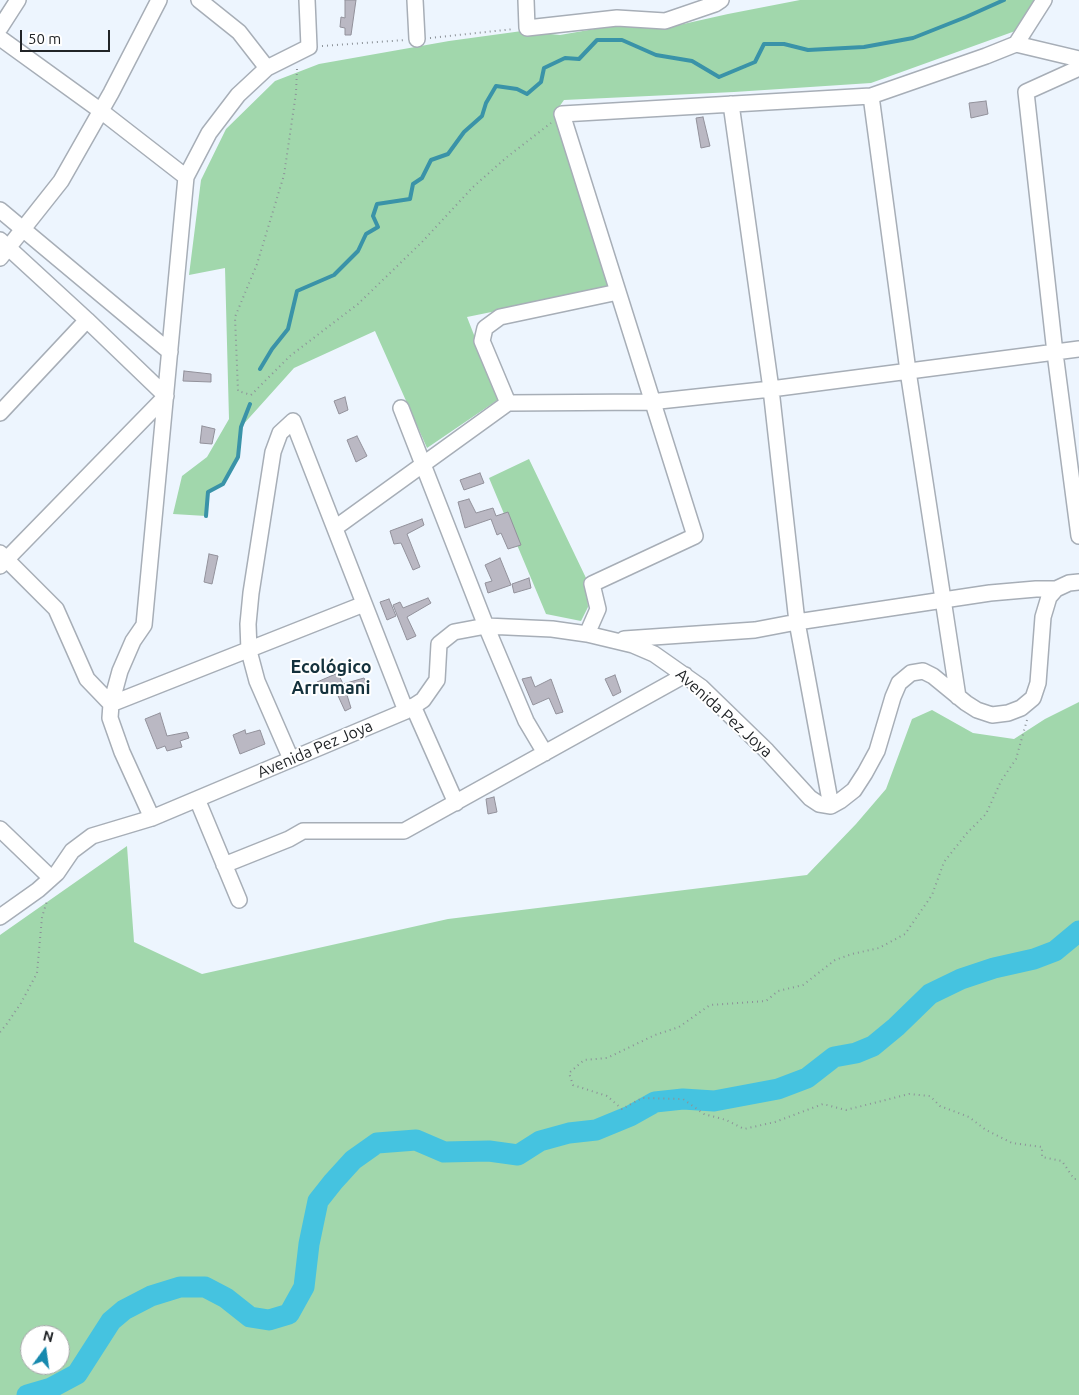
<!DOCTYPE html>
<meta charset="utf-8">
<style>
body{margin:0}
#map{position:relative;width:1079px;height:1395px;overflow:hidden;background:#edf5fe;font-family:Ubuntu,sans-serif}
canvas{display:block}
.north{position:absolute;left:20px;top:1325px;width:50px;height:50px;box-sizing:border-box;background:#fff;border:1px solid #a6a7a9;border-radius:50%;rotate:14deg;font-size:14px;font-weight:700;line-height:20px;text-align:center;color:#212427}
.north::after{content:'';display:block;margin:auto;width:18px;height:22px;background:#1689ae;clip-path:polygon(50% 0,100% 100%,50% 72%,0 100%)}
.scale{position:absolute;left:20px;top:30px;width:90px;height:22px;box-sizing:border-box;border:2px solid #212427;border-top:0;padding-left:6px;font-size:15px;line-height:18px;white-space:nowrap;color:#212427;-webkit-text-stroke:4px #fff;paint-order:stroke}
</style>
<div id="map">
<canvas width="1079" height="1395"></canvas>
<div class="north">N</div>
<div class="scale">50 m</div>
</div>
<script>
const c = document.querySelector('canvas').getContext('2d');
c.lineJoin = 'round';
function fillPath(path, color) { c.fillStyle = color; c.fill(path, 'evenodd'); }
const shape = rows => new Path2D(rows.map(r => 'M' + r).join(''));
function stroke(path, color, width, dash) { c.strokeStyle = color; c.lineWidth = width; c.lineCap = dash ? 'butt' : 'round'; c.setLineDash(dash || []); c.stroke(path); }
function write(font, color, halo, rows, align = 'center') {
  c.font = font + ' Ubuntu,sans-serif'; c.lineWidth = 4; c.setLineDash([]); c.textBaseline = 'middle'; c.strokeStyle = halo; c.fillStyle = color; for (const [text, x, y, turn = 0] of rows) {
    c.save(); c.translate(x, y); c.rotate((+turn || 0) * Math.PI / 180); c.textAlign = isNaN(turn) ? turn : align; if (halo) c.strokeText(text, 0, 0); c.fillText(text, 0, 0); c.restore();
  }
}
const green = shape([
 [800,0,1037,0,1018,30,871,83,734,92,564,100,554,114,609,288,467,317,499,399,427,448,375,331,294,368,241,427,238,457,223,484,208,492,206,516,173,514,182,476,207,457,229,419,225,268,189,275,201,180,226,129,275,81,319,64,449,41,522,31,560,35,623,24,670,27,728,14],
 [529,459,586,578,588,607,581,621,546,614,489,478],
 [1079,702,1079,1395,0,1395,0,935,127,846,134,942,202,974,448,919,807,875,856,824,886,789,912,719,932,710,973,733,1014,739,1045,719],
 [30,1335,60,1335,60,1365,30,1365]
]);
const stream = shape([
 [260,369,272,349,288,329,297,291,334,275,358,251,366,234,378,227,373,216,377,204,410,199,413,184,422,178,431,160,448,154,464,132,482,116,486,103,496,86,517,89,527,94,541,82,544,68,565,58,579,59,597,40,622,40,656,55,692,61,719,77,755,62,764,44,784,44,808,50,864,47,913,38,966,17,1004,0],
 [206,516,208,492,223,484,238,457,241,427,250,404],
 [51,1388,53,1395]
]);
const river = shape([
 [27,1395,51,1388,77,1374,111,1321,124,1310,151,1296,180,1287,205,1287,226,1298,250,1317,269,1320,289,1314,304,1287,309,1244,318,1201,333,1182,353,1160,377,1143,416,1140,444,1152,489,1151,518,1155,540,1141,569,1133,596,1130,630,1116,655,1102,683,1099,714,1101,778,1089,807,1078,834,1057,856,1053,873,1046,896,1027,930,994,961,979,994,968,1034,959,1055,951,1079,931]
]);
const building = shape([
 [345,0,356,0,351,35,345,35,345,28,340,27,341,17,345,18,345,0],
 [986,101,988,114,971,118,969,103,986,101],
 [703,117,710,146,701,148,696,118,703,117],
 [184,371,211,374,211,382,183,381,184,371],
 [345,397,348,410,339,414,334,401,345,397],
 [202,426,215,429,212,444,200,443,202,426],
 [357,436,367,456,356,462,347,440,357,436],
 [480,473,484,483,464,490,460,480,480,473],
 [469,499,476,513,493,508,496,516,508,512,521,545,508,549,501,533,497,535,491,519,465,528,458,502,469,499],
 [422,519,424,525,407,534,420,567,413,570,401,543,394,544,390,531,422,519],
 [209,554,218,556,212,584,204,582,209,554],
 [500,558,511,585,488,593,485,583,492,581,485,565,500,558],
 [529,578,531,588,514,593,512,584,529,578],
 [428,598,431,603,407,617,416,636,407,640,393,605,400,602,403,608,428,598],
 [389,599,396,616,387,620,380,602,389,599],
 [338,673,343,684,364,678,368,685,347,695,351,708,345,711,334,687,322,692,317,682,338,673],
 [615,675,621,692,613,696,605,679,615,675],
 [531,677,535,687,551,679,563,712,556,714,549,698,533,705,522,679,531,677],
 [160,713,167,736,187,732,189,738,180,741,182,747,167,751,165,746,157,749,145,719,160,713],
 [245,730,246,734,260,730,265,744,240,754,233,735,245,730],
 [494,797,497,812,488,814,486,799,494,797]
]);
const path = shape([
 [430,38,514,29],
 [322,46,405,40],
 [297,69,296,93,284,175,257,264,235,317,238,391,251,395,290,356,358,304,422,242,473,187,507,157,551,123],
 [1027,720,1016,759,1001,781,986,814,967,833,944,862,932,895,905,934,879,948,852,954,835,960,803,985,778,991,766,1001,710,1005,679,1027,655,1035,607,1058,584,1060,569,1073,573,1085,607,1096,622,1109,642,1098,683,1099,704,1114,726,1120,744,1129,775,1122,823,1104,846,1110,909,1094,930,1096,940,1106,969,1117,986,1130,1012,1143,1042,1147,1042,1157,1062,1161,1074,1179,1079,1179],
 [0,1032,6,1025,21,1003,37,973,42,917,47,901]
]);
const minor = shape([
 [199,0,239,32,267,68],
 [415,0,417,39],
 [526,0,527,28,617,18,665,21,715,4,721,0],
 [0,28,18,0],
 [0,38,101,111,186,177],
 [1016,44,1044,0],
 [1079,68,1026,92,1055,353,1079,536],
 [871,96,908,371,958,697],
 [731,104,771,389,797,622,831,806],
 [0,210,170,352],
 [0,240,87,320,166,396,0,566],
 [0,258,61,181,111,93,159,0],
 [508,403,482,341,485,328,500,317,618,292],
 [401,408,486,626,526,721,545,753],
 [0,413,87,320],
 [335,528,508,403,650,402,771,389,1079,349],
 [0,553,56,609,87,679,111,704],
 [587,634,598,609,592,584,695,536,562,114,871,96,986,56,1016,44,1079,59],
 [624,639,755,630,797,622,990,593,1036,589,1056,589],
 [111,704,364,604],
 [413,706,456,803],
 [291,759,257,681,249,651,248,624,251,593,273,452,280,433,293,421,406,711],
 [197,799,239,900],
 [152,818,122,752,110,718,111,704,120,671,133,641,144,625,186,177,209,133,238,95,267,68,309,47,307,0],
 [0,829,51,878],
 [224,865,289,839,303,831,404,831,685,675],
 [0,917,38,890,57,873,72,851,92,836,152,818,406,711,423,700,437,680,439,644,454,632,486,626,552,629,587,634,633,645,654,654,701,687,767,751,810,798,819,804,831,806,840,801,854,790,865,773,877,751,893,697,899,683,911,673,923,671,933,676,966,703,977,710,992,715,1008,713,1021,708,1033,698,1038,683,1043,617,1049,597,1056,589,1069,583,1079,582]
]);
const streetNames = [
 ["Avenida Pez Joya",724,713,42],
 ["Avenida Pez Joya",315,749,-23]
];
const neighbourhoodNames = [
 ["Ecológico",331,667],
 ["Arrumani",331,688]
];
fillPath(green, '#a1d7ac');
stroke(stream, '#3a93a8', 4);
stroke(river, '#45c3e0', 21);
fillPath(building, '#bab8c3');
stroke(building, '#92919b', 1);
stroke(minor, '#a7aeb7', 18);
stroke(path, '#8c9298', 2, [1, 4]);
stroke(minor, '#fff', 15);
write('16px', '#212427', '#fff', streetNames);
write('bold 18px', '#14313c', '#fff', neighbourhoodNames);
</script>
